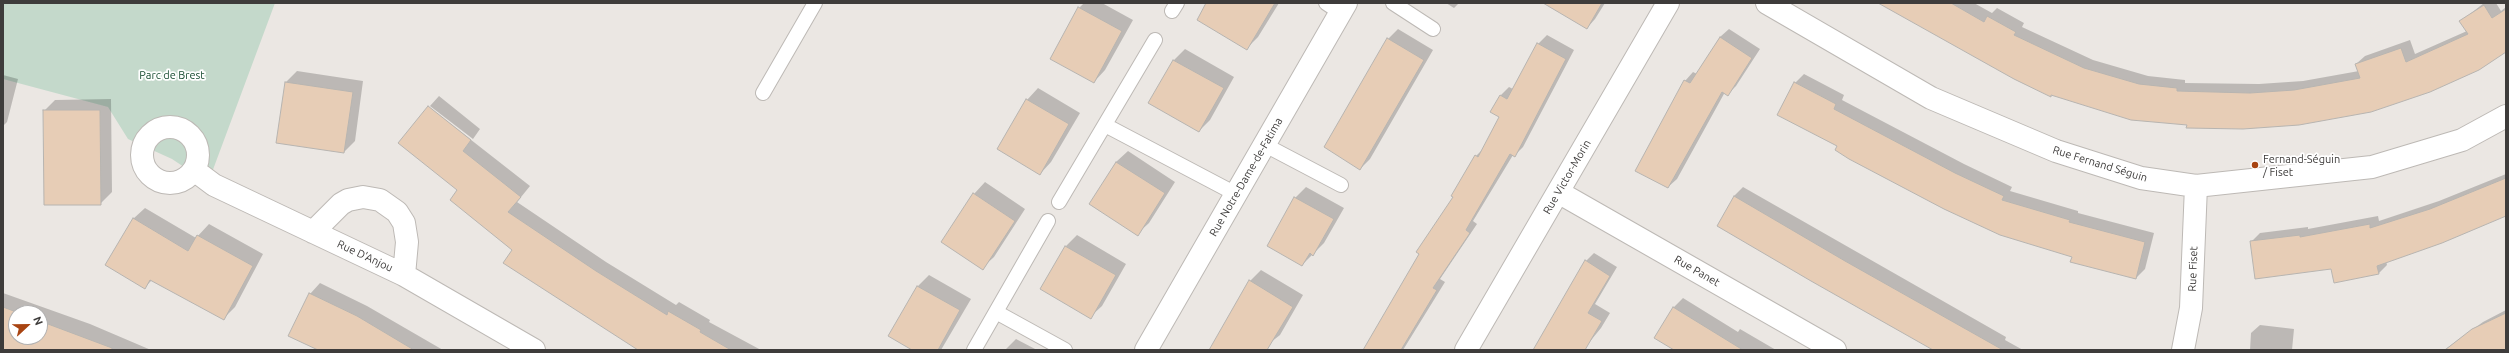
<!DOCTYPE html>
<meta charset="utf-8">
<style>
body{margin:0}
#map{position:relative;width:2509px;height:353px;overflow:hidden;background:#ebe7e3;font-family:Ubuntu,sans-serif}
canvas{display:block}
.frame{position:absolute;inset:0;border:4px solid #3e3c3b;pointer-events:none}
.north{position:absolute;left:8px;top:305px;width:40px;height:40px;box-sizing:border-box;background:#fff;border:1px solid #b2b1b1;border-radius:50%;rotate:68deg;font-size:11px;font-weight:700;line-height:16px;text-align:center;color:#3e3c3b}
.north::after{content:'';display:block;margin:auto;width:14px;height:18px;background:#a84412;clip-path:polygon(50% 0,100% 100%,50% 72%,0 100%)}
</style>
<div id="map">
<canvas width="2509" height="353"></canvas>
<div class="frame"></div>
<div class="north">N</div>
</div>
<script>
const c = document.querySelector('canvas').getContext('2d');
c.lineJoin = 'round';
function fillPath(path, color) { c.fillStyle = color; c.fill(path, 'evenodd'); }
const shape = rows => new Path2D(rows.map(r => 'M' + r).join(''));
function stroke(path, color, width, dash) { c.strokeStyle = color; c.lineWidth = width; c.lineCap = dash ? 'butt' : 'round'; c.setLineDash(dash || []); c.stroke(path); }
function write(font, color, halo, rows, align = 'center') {
  c.font = font + ' Ubuntu,sans-serif'; c.lineWidth = 3.5; c.setLineDash([]); c.textBaseline = 'middle'; c.strokeStyle = halo; c.fillStyle = color; for (const [text, x, y, turn = 0] of rows) {
    c.save(); c.translate(x, y); c.rotate((+turn || 0) * Math.PI / 180); c.textAlign = isNaN(turn) ? turn : align; if (halo) c.strokeText(text, 0, 0); c.fillText(text, 0, 0); c.restore();
  }
}
const green = shape([
 [3,3,275,3,208,183,172,159,128,139,108,107,3,79]
]);
const shadow = shape([
 [1084,3,1102,3,1133,20,1105,70,1094,82,1079,8],
 [1208,3,1279,3,1258,37,1247,48],
 [1446,3,1459,3,1454,8],
 [1566,3,1605,3,1595,19,1587,28],
 [1883,3,1974,3,1992,13,1997,8,2024,23,2022,27,2093,60,2148,76,2185,80,2185,83,2259,84,2303,81,2359,71,2356,64,2365,56,2410,40,2415,54,2467,31,2461,21,2484,3,2496,3,2501,11,2506,7,2506,51,2188,124],
 [1398,29,1433,50,1370,159,1360,169,1388,39],
 [1729,29,1760,49,1736,86,1728,94,1725,92,1677,179,1668,187,1685,81,1693,72,1697,74,1720,37],
 [1547,35,1574,50,1523,147,1514,156,1513,155,1473,221,1477,224,1440,279,1445,282,1403,350,1365,350,1454,197,1476,156,1484,148,1500,117,1492,112,1501,95,1509,87,1513,89,1538,44],
 [1185,49,1234,77,1210,120,1199,131,1150,103,1174,60],
 [297,71,363,81,355,141,344,152,277,142,286,82],
 [1804,74,1844,95,1842,100,1964,164,2012,187,2010,191,2078,211,2078,213,2154,233,2145,269,2136,278,2073,256,1838,146,1795,83],
 [3,75,18,79,7,122,3,126],
 [1038,88,1080,113,1051,162,1040,174,1027,100],
 [439,96,480,129,473,139,430,106],
 [111,99,112,192,100,204,44,111,55,100],
 [429,107,530,186,517,202,606,262,676,305,679,302,710,320,709,322,761,350,643,350,514,250,459,190],
 [1128,151,1175,182,1149,223,1137,234,1090,204,1116,162],
 [2506,174,2506,215,2386,261,2387,265,2378,274,2332,267,2251,242,2260,233,2308,227,2308,229,2378,216,2379,221,2439,201],
 [985,182,1025,209,994,257,982,268,974,194],
 [1306,187,1344,208,1324,243,1302,265,1295,198],
 [1743,187,2006,337,2005,340,2023,350,1939,350,1734,196],
 [145,208,196,238,209,224,263,254,235,307,224,318,152,280,145,287,133,219],
 [1077,235,1126,264,1102,306,1090,317,1041,288,1066,246],
 [1594,253,1617,267,1595,304,1610,313,1601,328,1583,350,1534,350,1586,261],
 [1261,270,1303,295,1280,335,1261,350,1210,350,1250,281],
 [929,275,971,299,941,350,914,350,889,336,918,286],
 [320,283,367,306,443,350,318,350,310,294],
 [3,293,90,324,151,350,3,350],
 [16,313,40,313,40,337,16,337],
 [1683,298,1738,332,1740,329,1776,350,1675,350,1673,308],
 [2506,310,2506,350,2444,350,2483,322],
 [2260,325,2294,329,2292,350,2250,350,2251,333],
 [1016,339,1037,350,1005,350]
]);
const building = shape([
 [1206,3,1275,3,1247,50,1197,20,1206,3],
 [1543,3,1602,3,1587,29,1543,3],
 [1878,3,1951,3,1984,22,1987,16,2016,32,2014,35,2084,68,2139,84,2177,88,2177,91,2250,93,2294,90,2360,78,2355,64,2401,48,2406,62,2468,34,2459,21,2484,5,2492,18,2506,9,2506,52,2479,70,2430,92,2371,112,2299,125,2243,129,2186,128,2187,125,2131,120,2051,95,2051,97,2014,79,1878,3],
 [1078,7,1122,31,1094,83,1050,59,1078,7],
 [1720,37,1752,58,1728,96,1722,92,1668,188,1635,171,1684,80,1690,83,1720,37],
 [1387,38,1424,60,1360,170,1324,147,1387,38],
 [1537,43,1566,59,1515,157,1510,154,1466,230,1470,233,1433,288,1437,290,1401,350,1363,350,1419,254,1416,252,1453,197,1451,196,1475,155,1478,157,1499,117,1490,112,1500,95,1507,99,1537,43],
 [1173,60,1224,88,1199,132,1148,103,1173,60],
 [285,82,353,92,344,153,276,143,285,82],
 [1794,82,1836,104,1834,109,1955,173,2004,196,2002,200,2070,220,2069,222,2145,242,2136,279,2070,262,2072,257,2000,235,1944,209,1849,159,1835,150,1837,146,1777,115,1794,82],
 [1026,99,1069,124,1040,175,997,149,1026,99],
 [428,106,471,140,463,151,521,197,508,212,596,271,667,315,668,311,701,330,700,332,731,350,638,350,503,263,512,250,450,200,457,190,398,143,428,106],
 [43,110,100,110,101,205,44,205,43,110],
 [1116,162,1165,193,1138,236,1089,204,1116,162],
 [2506,178,2506,216,2442,243,2377,266,2379,274,2334,283,2331,269,2255,279,2250,241,2300,235,2300,237,2370,224,2370,228,2430,209,2506,178],
 [973,193,1015,221,983,270,941,242,973,193],
 [1734,196,1845,261,2003,350,1933,350,1811,281,1717,226,1734,196],
 [1294,197,1334,219,1313,256,1310,253,1302,266,1267,246,1294,197],
 [133,218,188,251,197,235,253,266,224,320,150,280,145,289,105,265,133,218],
 [1065,246,1116,275,1091,319,1040,289,1065,246],
 [1585,260,1610,276,1588,313,1602,321,1585,350,1533,350,1585,260],
 [1249,280,1293,307,1267,350,1209,350,1249,280],
 [917,286,960,310,938,350,912,350,888,336,917,286],
 [309,293,357,316,414,350,318,350,288,336,309,293],
 [3,307,19,313,16,313,16,337,40,337,40,321,112,348,112,350,3,350,3,307],
 [1673,307,1743,350,1674,350,1654,338,1673,307],
 [2506,313,2506,350,2445,350,2472,329,2506,313]
]);
const service = shape([
 [1326,3,1341,13],
 [1393,3,1433,29],
 [1172,11,1177,3],
 [763,93,815,3],
 [1105,125,1236,194],
 [1265,145,1341,185],
 [1059,202,1155,40],
 [996,312,1065,350],
 [974,350,1048,221]
]);
const minor = shape([
 [1767,3,1931,98,2056,151,2141,178,2196,186,2372,167,2462,140,2506,116],
 '142 155a28 28 0 1 1 56 0a28 28 0 1 1-56 0Z',
 [194,170,214,185,404,275,534,350],
 [1558,192,1835,350],
 [313,232,341,204,348,200,363,197,380,200,397,212,404,223,407,242,404,275],
 [1146,350,1346,3],
 [1466,350,1668,3],
 [2183,350,2191,308,2196,186]
]);
const markers = [
 [2255,165,4,"#a84412"]
];
const parkNames = [
 ["Parc de Brest",172,75]
];
const poiNames = [
 ["Fernand-Séguin",2263,159],
 ["/ Fiset",2263,172]
];
const streetNames = [
 ["Rue Fernand Séguin",2100,164,17],
 ["Rue Notre-Dame-de-Fatima",1246,177,-60],
 ["Rue Victor-Morin",1567,177,-60],
 ["Rue D'Anjou",365,256,25],
 ["Rue Fiset",2193,269,-88],
 ["Rue Panet",1697,271,30]
];
fillPath(green, '#c4d9cb');
fillPath(shadow, '#0003');
fillPath(building, '#e7cdb6');
stroke(building, '#b7b4b0', 1);
stroke(service, '#bdb9b5', 16);
stroke(minor, '#bdb9b5', 24);
stroke(service, '#fff', 14);
stroke(minor, '#fff', 22);
for (const [x, y, r, color] of markers) { const dot = new Path2D(); dot.arc(x, y, r, 0, 2 * Math.PI); c.fillStyle = color; c.fill(dot); stroke(dot, '#fff', 1.5); }
write('11px', '#194d32', '#fff', parkNames);
write('11px', '#3e3c3b', '#fff', poiNames, 'left');
write('11px', '#3e3c3b', '#fff', streetNames);
</script>
